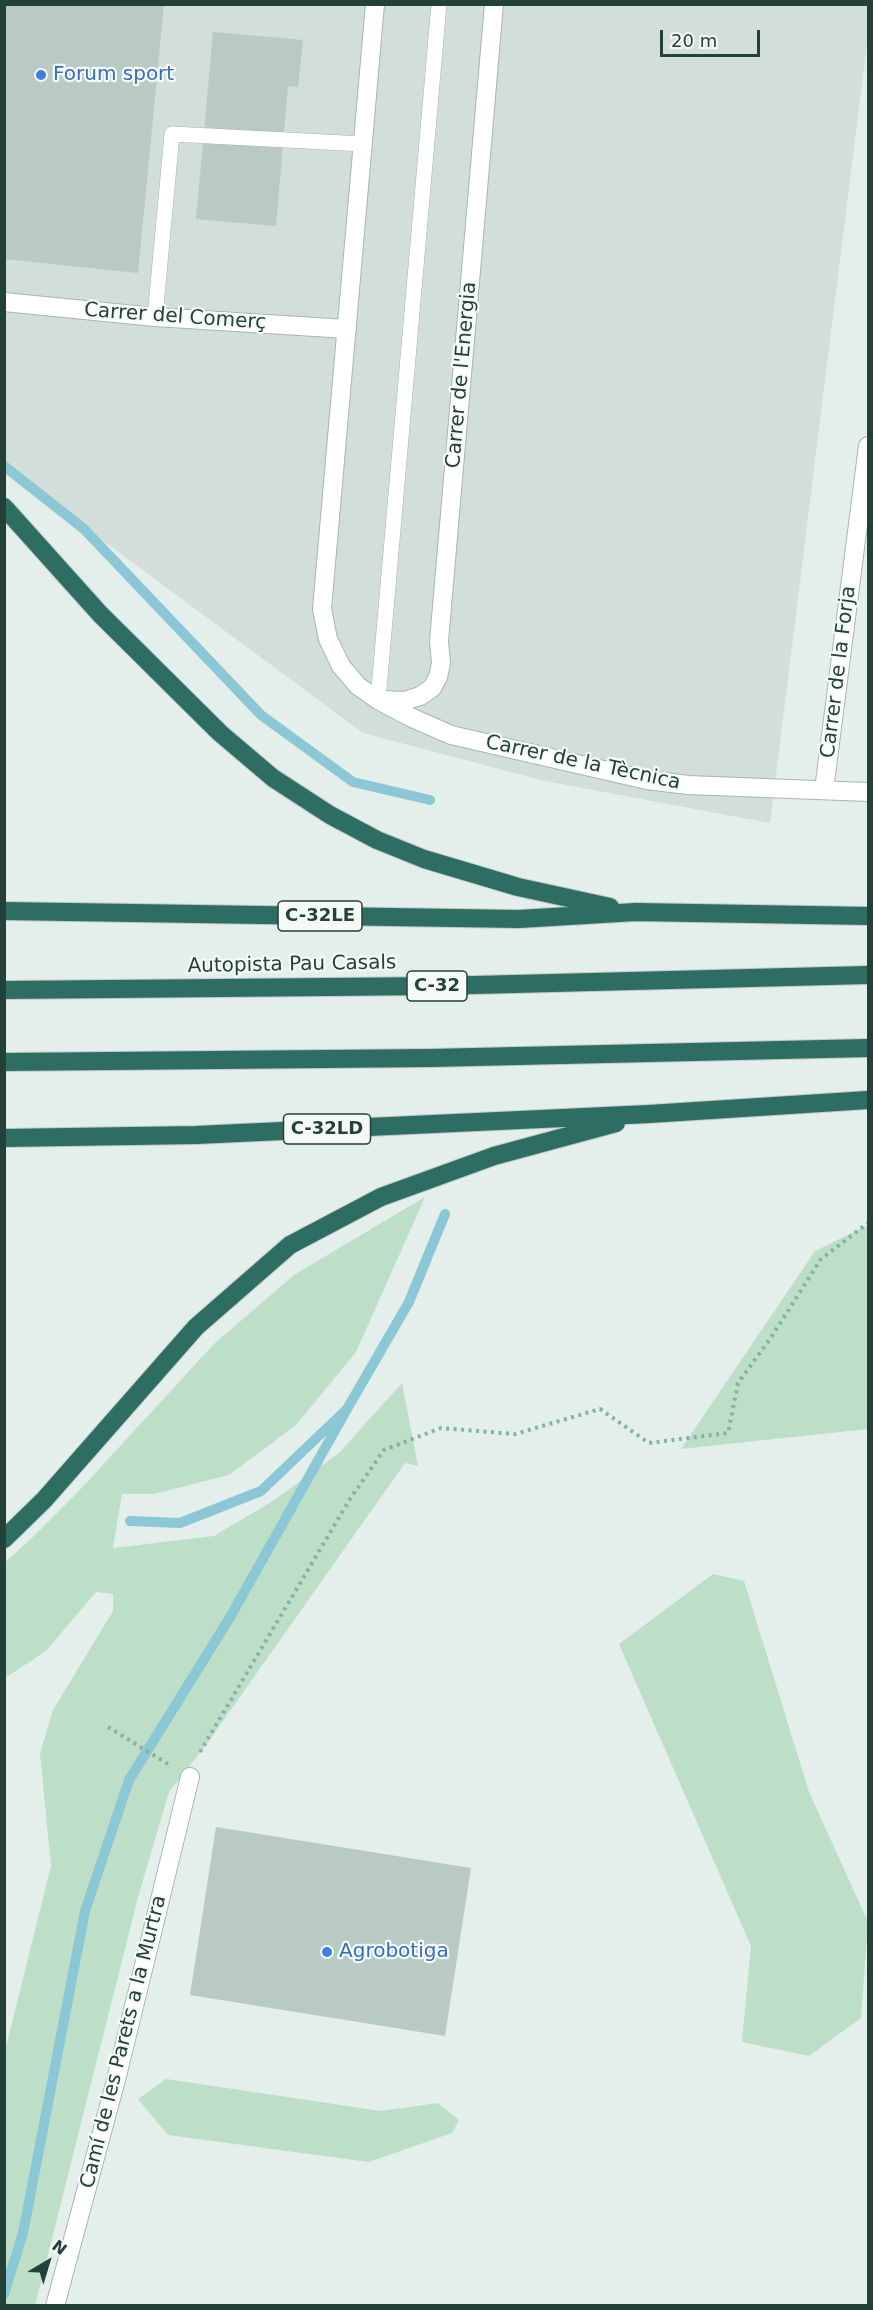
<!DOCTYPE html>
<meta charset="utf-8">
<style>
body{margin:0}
#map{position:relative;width:873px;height:2310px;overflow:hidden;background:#e4eeea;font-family:"DejaVu Sans",sans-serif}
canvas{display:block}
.frame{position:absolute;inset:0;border:6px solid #234039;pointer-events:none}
.north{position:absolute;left:18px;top:2232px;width:60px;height:60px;-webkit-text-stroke:4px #f5faf7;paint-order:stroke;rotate:38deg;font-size:16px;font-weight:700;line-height:24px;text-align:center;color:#234039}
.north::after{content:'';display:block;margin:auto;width:21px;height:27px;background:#234039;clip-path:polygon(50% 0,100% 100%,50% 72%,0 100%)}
.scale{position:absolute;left:660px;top:30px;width:100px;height:27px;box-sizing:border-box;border:3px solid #234039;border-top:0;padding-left:8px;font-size:18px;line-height:21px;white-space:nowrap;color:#234039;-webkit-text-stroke:4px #f5faf7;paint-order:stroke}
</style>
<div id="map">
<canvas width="873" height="2310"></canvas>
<div class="frame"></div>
<div class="north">N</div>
<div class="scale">20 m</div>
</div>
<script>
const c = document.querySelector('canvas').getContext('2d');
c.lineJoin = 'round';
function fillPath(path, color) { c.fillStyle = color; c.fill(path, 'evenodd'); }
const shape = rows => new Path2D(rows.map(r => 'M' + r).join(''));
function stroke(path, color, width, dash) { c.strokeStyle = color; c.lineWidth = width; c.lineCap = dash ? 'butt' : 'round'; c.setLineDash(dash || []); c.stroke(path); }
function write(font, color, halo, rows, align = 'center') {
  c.font = font + ' "DejaVu Sans",sans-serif'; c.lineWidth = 4.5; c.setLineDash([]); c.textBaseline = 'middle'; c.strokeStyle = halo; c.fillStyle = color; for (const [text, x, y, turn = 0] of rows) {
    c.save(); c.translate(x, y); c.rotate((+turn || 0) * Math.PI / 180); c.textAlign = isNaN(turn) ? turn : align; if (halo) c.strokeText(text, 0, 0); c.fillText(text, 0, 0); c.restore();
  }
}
const built = shape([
 [5,5,868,5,868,35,770,823,545,781,363,733,5,468]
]);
const green = shape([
 [425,1197,356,1352,296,1425,229,1475,154,1494,122,1494,113,1548,214,1536,273,1501,339,1453,402,1383,418,1466,405,1463,206,1745,169,1792,138,1897,35,2306,5,2305,5,2051,51,1866,40,1753,53,1710,113,1611,113,1594,96,1592,46,1651,5,1678,4,1563,34,1536,77,1493,214,1344,294,1275],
 [868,1225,868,1429,681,1449,815,1251],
 [713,1574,744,1581,809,1792,868,1922,861,2018,809,2056,742,2042,751,1946,619,1644],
 [166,2079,381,2111,438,2103,459,2120,452,2133,369,2162,168,2135,138,2099]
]);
const stream = shape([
 [4,466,84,529,261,715,353,782,430,800],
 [130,1521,180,1523,261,1491,347,1409,409,1302,445,1214],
 [4,2294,23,2233,85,1911,129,1780,229,1619,347,1409]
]);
const building = shape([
 [4,4,164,4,138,273,4,259],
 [213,32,303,40,298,87,288,86,276,226,196,219],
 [216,1827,471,1868,445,2036,190,1995]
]);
const path = shape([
 [108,1727,168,1764],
 [200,1752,350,1499,384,1450,441,1428,515,1434,600,1409,649,1443,728,1433,738,1383,770,1339,821,1259,868,1223]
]);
const lane = shape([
 [155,317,172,134,363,144],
 [378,700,439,4]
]);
const street = shape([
 [375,4,322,609,328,639,341,666,358,686,378,700,410,717,451,735,647,780,688,785,868,792],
 [4,302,155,317,347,329],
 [383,700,404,701,420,696,432,688,438,677,441,663,439,641,494,4],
 [824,790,868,446],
 [55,2306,116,2080,190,1777]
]);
const highway = shape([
 [4,507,100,614,220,733,273,778,330,815,377,840,424,859,518,887,610,907],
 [4,911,519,919,636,912,868,916],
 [4,990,435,986,868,975],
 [4,1062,430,1058,868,1048],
 [4,1138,196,1135,649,1114,868,1100],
 [4,1539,44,1500,196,1327,290,1245,381,1197,494,1156,616,1123]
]);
const markers = [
 [41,75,6,"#3f7fe0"],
 [327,1952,6,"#3f7fe0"]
];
const shields = [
 [320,916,84],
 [437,986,60],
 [327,1129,87]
];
const shieldNames = [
 ["C-32LE",320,916],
 ["C-32",437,986],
 ["C-32LD",327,1129]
];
const shopNames = [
 ["Forum sport",53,75],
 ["Agrobotiga",339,1952]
];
const streetNames = [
 ["Carrer del Comerç",175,317,4],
 ["Carrer de l'Energia",462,375,-85],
 ["Carrer de la Forja",839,672,-83],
 ["Carrer de la Tècnica",583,763,12],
 ["Autopista Pau Casals",292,965,-1],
 ["Camí de les Parets a la Murtra",124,2042,-76]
];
fillPath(built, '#d2ded9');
fillPath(green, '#bddfc7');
stroke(stream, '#8bc7d4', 10);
fillPath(building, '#b9c9c3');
stroke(lane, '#a6b6b1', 16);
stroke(street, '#a6b6b1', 20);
stroke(highway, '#c1cac8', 20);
stroke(path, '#84b2a4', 4, [3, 4.5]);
stroke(lane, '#fff', 15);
stroke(street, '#fff', 18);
stroke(highway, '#2e6d61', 18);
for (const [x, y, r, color] of markers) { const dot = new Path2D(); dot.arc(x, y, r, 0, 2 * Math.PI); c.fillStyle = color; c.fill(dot); stroke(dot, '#f5faf7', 2); }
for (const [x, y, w] of shields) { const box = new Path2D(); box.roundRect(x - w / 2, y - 15, w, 30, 4.5); c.fillStyle = '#f5faf7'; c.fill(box); stroke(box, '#234039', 1.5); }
write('bold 18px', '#234039', null, shieldNames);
write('20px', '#366cbe', '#f5faf7', shopNames, 'left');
write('20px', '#234039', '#f5faf7', streetNames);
</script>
